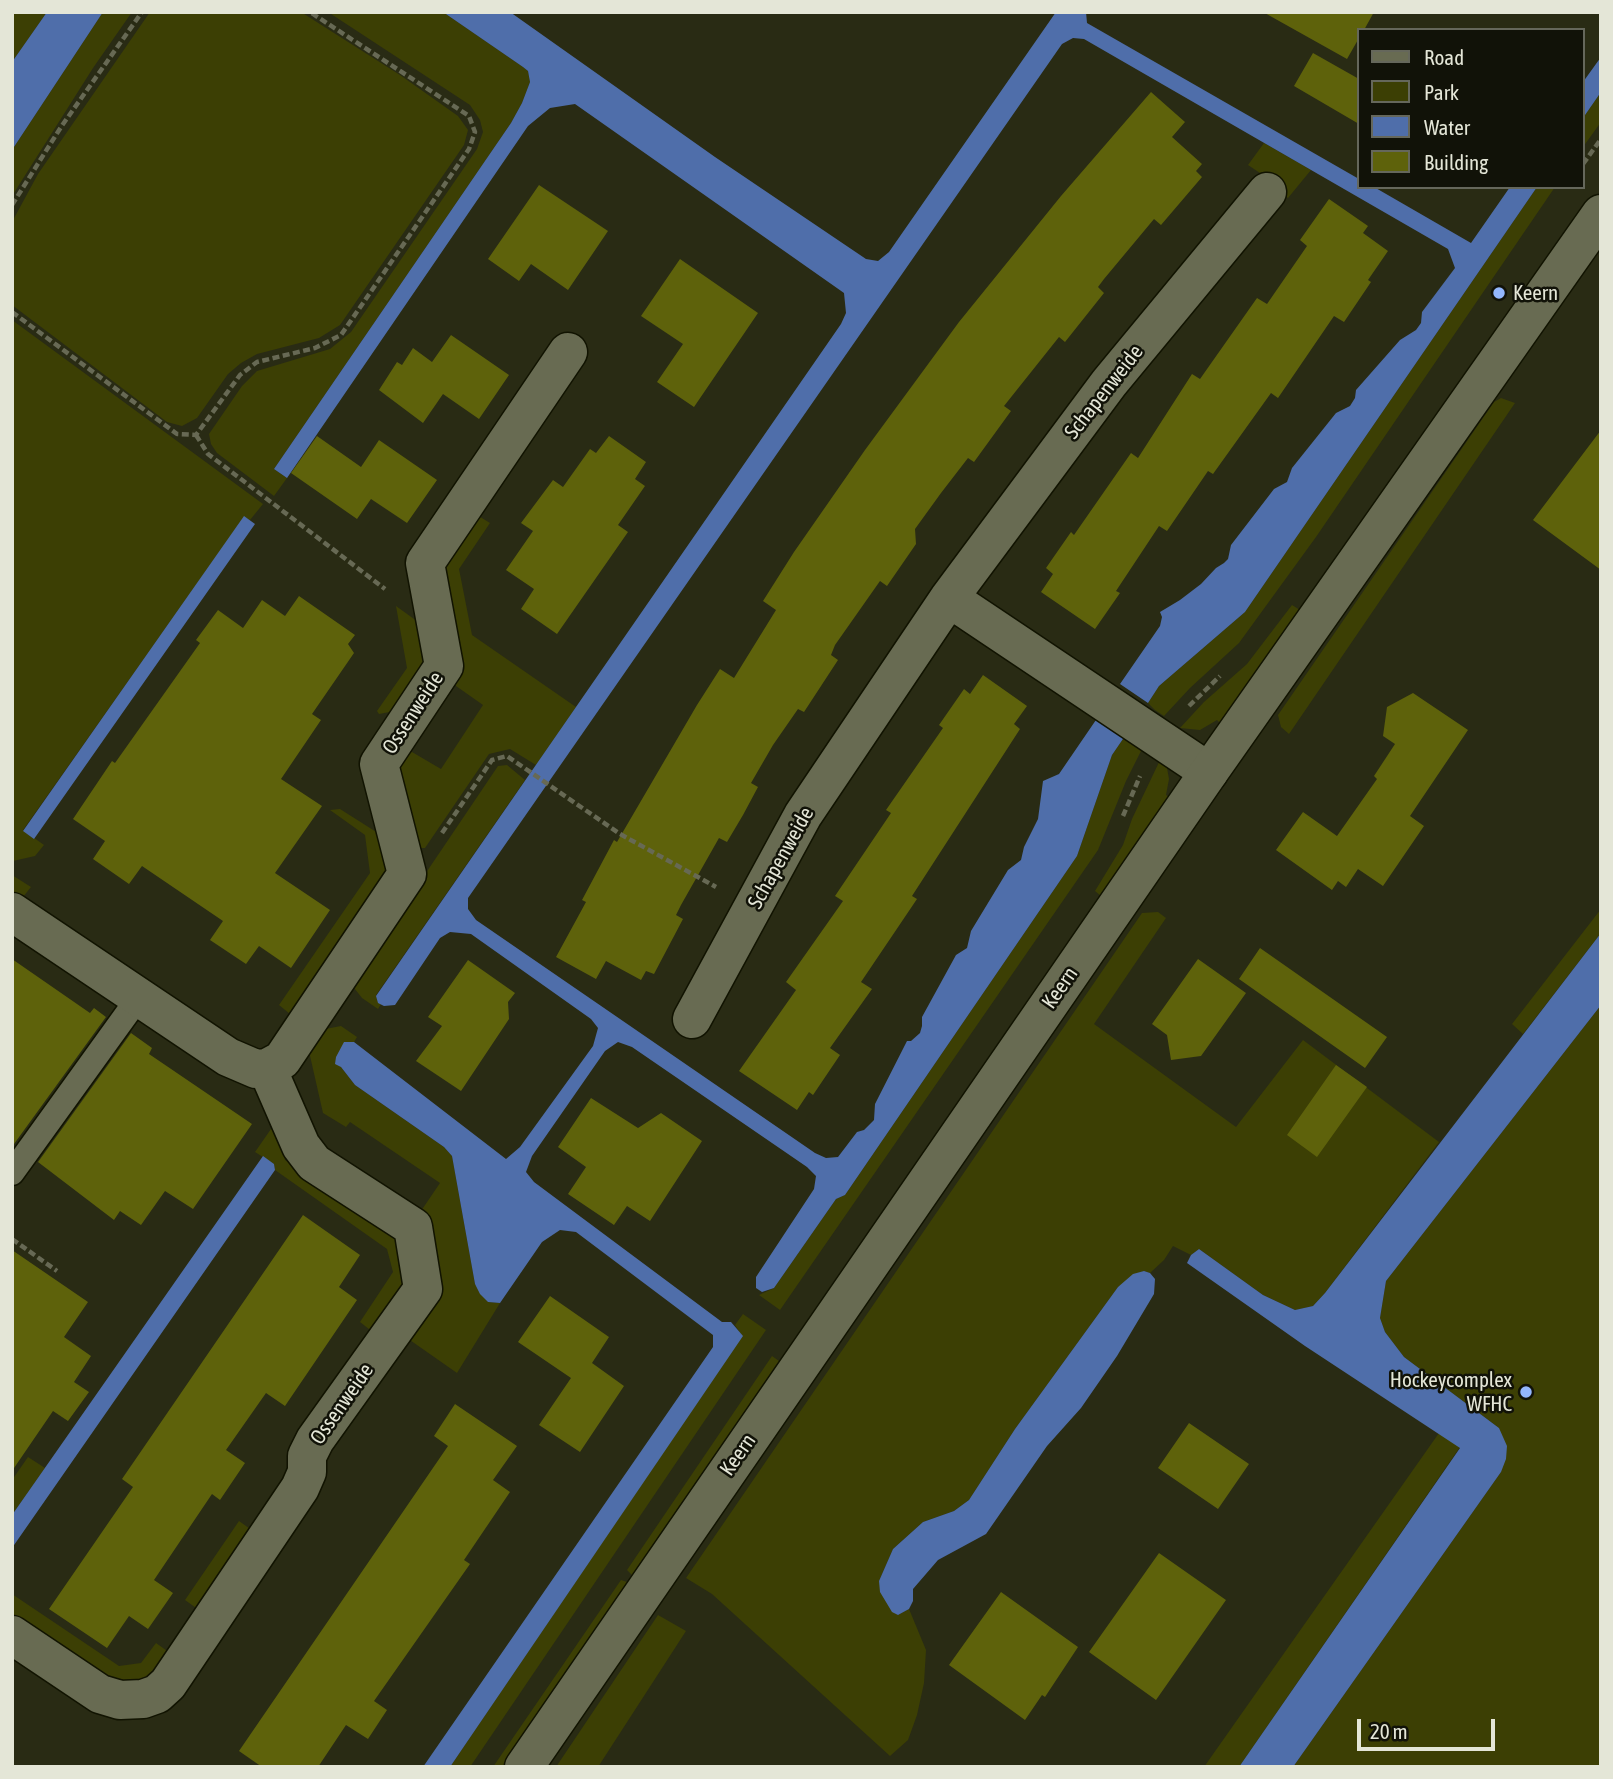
<!DOCTYPE html>
<style>
body{margin:0}
#map{position:relative;width:1613px;height:1779px;overflow:hidden;background:#292b14;font-family:"Asap Condensed",sans-serif}
canvas{display:block}
.frame{position:absolute;inset:0;border:14px solid #e4e6d7;pointer-events:none}
.legend{position:absolute;left:1357px;top:28px;width:228px;height:161px;box-sizing:border-box;background:#111208;border:2px solid #65675b;margin:0;padding:9px 12px;list-style:none;font-size:21px;color:#e4e6d7}
.legend li{display:flex;align-items:center;gap:14px;height:35px}
.legend b{width:35px;border:2px solid #65675b}
.scale{position:absolute;left:1357px;top:1719px;width:138px;height:32px;box-sizing:border-box;border:4px solid #e4e6d7;border-top:0;padding-left:9px;font-size:21px;line-height:24px;white-space:nowrap;color:#e4e6d7;-webkit-text-stroke:5px #111208;paint-order:stroke}
</style>
<div id="map">
<canvas width="1613" height="1779"></canvas>
<div class="frame"></div>
<ul class="legend">
<li><b style="height:9px;background:#686b52"></b>Road</li>
<li><b style="height:19px;background:#3c3f04"></b>Park</li>
<li><b style="height:19px;background:#4f6eaa"></b>Water</li>
<li><b style="height:19px;background:#5e620b"></b>Building</li>
</ul>
<div class="scale">20 m</div>
</div>
<script>
const c = document.querySelector('canvas').getContext('2d');
c.lineJoin = 'round';
function fillPath(path, color) { c.fillStyle = color; c.fill(path, 'evenodd'); }
const shape = rows => new Path2D(rows.map(r => 'M' + r).join(''));
function stroke(path, color, width, dash) { c.strokeStyle = color; c.lineWidth = width; c.lineCap = dash ? 'butt' : 'round'; c.setLineDash(dash || []); c.stroke(path); }
function write(font, color, halo, rows, align = 'center') {
  c.font = font + ' "Asap Condensed",sans-serif'; c.lineWidth = 5; c.setLineDash([]); c.textBaseline = 'middle'; c.strokeStyle = halo; c.fillStyle = color; for (const [text, x, y, turn = 0] of rows) {
    c.save(); c.translate(x, y); c.rotate((+turn || 0) * Math.PI / 180); c.textAlign = isNaN(turn) ? turn : align; if (halo) c.strokeText(text, 0, 0); c.fillText(text, 0, 0); c.restore();
  }
}
const green = shape([
 [12,12,47,12,12,62],
 [103,12,132,12,93,68,12,196,12,150],
 [150,12,301,12,400,75,458,116,468,130,464,145,340,325,319,338,257,354,241,363,228,374,197,418,182,426,167,422,12,305,12,222,38,174],
 [328,12,443,12,523,67,528,71,530,82,522,103,511,123,274,469,287,478,274,496,217,453,211,444,209,434,242,386,257,371,330,349,351,332,477,149,483,132,480,120,470,105],
 [1601,92,1601,122,1583,147,1583,118],
 [1264,143,1311,170,1288,198,1263,175,1248,165],
 [1537,187,1555,187,1316,537,1239,643,1190,688,1164,716,1155,710,1148,703,1159,686,1245,612],
 [12,320,263,504,250,520,244,517,23,830,44,845,35,856,13,861],
 [1501,398,1515,403,1289,734,1281,727,1278,715,1494,402],
 [477,515,490,523,459,569,472,635,576,707,536,765,510,749,489,754,425,848,419,848,399,768,407,754,412,752,441,769,483,705,456,686,444,562],
 [1292,605,1300,610,1221,724,1217,720,1200,730,1180,728,1204,702,1247,664],
 [396,606,421,624,427,663,395,711,379,714,377,711,407,668],
 [1125,736,1143,747,1126,781,1098,850,780,1310,759,1295,774,1288,836,1199,845,1195,1077,856,1112,755],
 [1161,758,1167,768,1169,779,1166,795,1171,798,1101,896,1095,891,1123,845,1132,819],
 [507,765,525,780,376,995,381,1004,378,1009,362,998,351,984,498,766],
 [340,809,381,835,390,870,290,1014,279,1005,370,873,365,835,330,810],
 [12,875,31,887,23,897,12,892],
 [1601,909,1601,933,1523,1034,1512,1024],
 [1158,912,1166,918,1094,1024,1236,1127,1303,1040,1439,1142,1325,1293,1313,1306,1295,1310,1263,1295,1199,1249,1191,1255,1173,1246,1164,1260,1150,1273,1144,1271,1118,1287,1015,1429,969,1500,954,1511,923,1522,893,1549,879,1581,898,1615,909,1609,926,1650,924,1683,917,1715,908,1740,890,1756,712,1594,686,1578,1142,913],
 [1601,1005,1601,1767,1293,1767,1501,1472,1499,1428,1404,1357,1385,1332,1380,1318,1386,1281],
 [341,1026,357,1037,354,1042,344,1042,341,1067,355,1085,444,1147,452,1156,475,1284,488,1302,500,1303,457,1373,407,1338,416,1325,423,1324,442,1295,430,1220,421,1211,440,1183,350,1122,346,1127,323,1113,308,1047,320,1030],
 [271,1129,281,1137,285,1160,397,1236,404,1284,374,1333,360,1322,393,1272,387,1249,275,1170,274,1164,255,1152],
 [743,1314,766,1330,470,1767,450,1767,742,1336,735,1325],
 [772,1356,779,1361,632,1575,627,1570],
 [1439,1433,1460,1447,1239,1767,1204,1767],
 [28,1457,45,1468,12,1515,12,1480],
 [239,1521,253,1531,199,1610,185,1600],
 [621,1580,627,1582,505,1767,493,1767],
 [12,1594,119,1666,141,1663,156,1643,170,1653,158,1669,146,1679,118,1684,12,1616],
 [658,1615,686,1631,598,1767,556,1767]
]);
const water = shape([
 [47,12,103,12,12,150,12,62],
 [443,12,510,12,715,157,866,259,878,261,889,252,1056,12,1086,12,1087,23,1359,179,1359,187,1374,187,1471,243,1510,187,1537,187,1245,612,1159,686,1148,703,1120,684,1160,626,1162,617,1160,612,1180,600,1201,584,1216,568,1224,563,1228,559,1231,545,1274,489,1287,482,1292,468,1336,413,1350,406,1355,398,1356,390,1400,340,1416,330,1421,323,1422,312,1455,268,1448,249,1084,39,1073,38,1062,44,468,898,468,909,476,920,815,1153,826,1158,838,1157,857,1132,864,1130,874,1120,875,1104,907,1041,911,1041,920,1033,922,1026,922,1017,956,955,967,948,971,931,1008,870,1021,860,1024,847,1038,819,1043,781,1059,774,1098,717,1125,736,1112,755,1077,856,845,1195,836,1199,774,1288,762,1292,756,1288,756,1277,814,1189,816,1176,807,1167,632,1047,618,1042,605,1051,532,1156,526,1172,534,1182,722,1322,731,1322,743,1336,450,1767,423,1767,713,1347,713,1335,576,1232,560,1230,542,1242,500,1303,488,1302,480,1294,475,1284,452,1156,444,1147,355,1085,341,1067,335,1064,336,1057,344,1042,354,1042,506,1159,520,1147,593,1046,598,1028,591,1019,471,934,450,932,440,938,395,1005,384,1006,378,1003,376,996,841,324,846,313,844,293,575,104,550,108,528,126,287,478,274,469,511,123,522,103,530,82,528,71,523,67],
 [1601,57,1601,92,1583,118,1583,82],
 [244,516,255,524,34,839,23,831],
 [1601,933,1601,1005,1386,1281,1380,1318,1385,1332,1404,1357,1499,1428,1507,1446,1506,1459,1501,1472,1293,1767,1239,1767,1460,1448,1305,1346,1187,1263,1191,1255,1199,1249,1263,1295,1295,1310,1313,1306,1325,1293],
 [263,1156,274,1164,275,1170,12,1548,12,1515],
 [1144,1271,1150,1273,1155,1279,1154,1294,1117,1356,1081,1408,1047,1446,986,1534,938,1560,913,1589,913,1601,909,1609,898,1615,892,1612,880,1592,879,1581,893,1549,923,1522,954,1511,969,1500,1015,1429,1118,1287,1133,1274]
]);
const building = shape([
 [1263,12,1374,12,1364,30,1359,30,1359,38,1347,59],
 [1313,53,1359,79,1359,124,1294,86],
 [1151,92,1185,122,1172,137,1202,164,1196,171,1202,177,1161,225,1154,219,1104,279,1098,287,1104,293,1065,342,1059,337,1004,406,1011,411,974,462,968,458,941,493,915,529,916,544,887,586,880,581,835,645,831,655,838,660,804,712,798,709,773,745,751,783,758,787,743,815,727,842,719,838,681,905,676,915,683,919,654,974,646,971,641,980,606,961,596,979,556,957,586,902,582,900,614,840,617,842,697,705,720,669,734,678,776,610,763,601,794,552,865,450,959,322,1061,196],
 [539,185,608,231,568,290,531,264,519,281,488,259],
 [1329,199,1368,226,1363,233,1388,251,1368,280,1371,282,1344,322,1334,316,1278,398,1271,393,1213,474,1208,471,1167,531,1159,526,1116,591,1120,593,1095,629,1041,592,1053,574,1046,568,1071,532,1074,535,1131,453,1138,458,1192,374,1200,379,1257,298,1267,304,1307,246,1300,240],
 [680,259,758,313,694,407,657,382,683,344,641,316],
 [451,335,509,375,479,419,443,394,423,423,379,390,397,362,402,365,413,348,432,362],
 [1601,430,1601,570,1533,520],
 [317,436,361,467,379,440,437,480,407,523,371,499,357,519,291,473],
 [609,436,646,462,635,479,645,486,618,525,628,532,557,634,521,609,534,589,506,570,533,531,521,523,553,480,563,487,590,449,596,453],
 [299,596,355,635,348,644,354,653,312,714,321,720,281,779,322,806,275,873,330,910,291,968,259,946,246,964,210,940,223,921,142,866,129,884,93,859,105,841,73,819,112,761,115,763,200,643,196,640,218,610,243,628,262,600,285,616],
 [983,675,1027,706,1014,724,1020,729,912,896,917,899,861,982,872,989,830,1048,840,1055,813,1095,809,1092,797,1110,739,1071,796,990,786,982,843,901,835,896,891,813,886,810,943,728,939,725,964,689,970,694],
 [1413,693,1468,730,1410,816,1424,826,1383,886,1358,869,1346,887,1338,881,1332,890,1276,850,1303,812,1337,836,1377,779,1374,776,1395,744,1383,736,1387,707],
 [1260,948,1387,1037,1365,1068,1239,979],
 [12,959,90,1013,94,1008,106,1017,14,1144,12,1143],
 [1198,959,1246,993,1201,1056,1171,1060,1167,1035,1152,1024],
 [468,960,515,993,508,1002,509,1019,461,1091,416,1061,442,1026,428,1017],
 [131,1033,152,1048,149,1054,252,1124,193,1209,165,1191,141,1225,120,1211,114,1220,38,1162],
 [1336,1065,1367,1087,1317,1157,1287,1135],
 [591,1098,638,1128,661,1113,702,1141,650,1221,627,1206,614,1225,568,1194,586,1167,558,1147],
 [303,1215,360,1255,339,1287,357,1300,285,1406,266,1393,226,1450,245,1463,220,1500,212,1494,154,1580,173,1593,148,1629,129,1616,107,1648,49,1609,133,1487,122,1479],
 [12,1250,88,1302,64,1337,91,1356,74,1382,89,1392,68,1421,53,1411,12,1471],
 [550,1296,609,1337,592,1363,624,1386,580,1452,539,1425,571,1378,518,1342],
 [455,1404,517,1446,493,1480,510,1492,464,1560,470,1564,374,1701,387,1710,368,1739,346,1725,318,1767,262,1767,239,1751,448,1446,434,1436],
 [1189,1423,1249,1464,1218,1509,1158,1468],
 [1159,1553,1226,1600,1156,1700,1089,1652],
 [1001,1592,1078,1647,1045,1697,1042,1695,1025,1720,949,1665]
]);
const path = shape([
 [1583,164,1601,139],
 [12,205,61,127,142,12],
 [12,312,177,434,196,435,240,375,257,362,315,348,341,335,469,149,475,132,469,116,310,12],
 [196,435,208,454,385,589],
 [1189,706,1220,676],
 [1123,816,1140,776],
 [442,833,492,760,507,756,620,834,716,887],
 [12,1239,57,1271]
]);
const service = shape([
 [12,1173,139,997]
]);
const minor = shape([
 [949,598,1209,772],
 [12,912,228,1057,256,1069,267,1068,282,1060,407,874,379,764,444,666,425,563,568,352],
 [692,1019,803,815,949,598,1109,383,1267,192],
 [12,1635,100,1694,120,1700,143,1699,157,1694,168,1684,300,1488,307,1472,307,1456,315,1440,423,1289,413,1227,314,1163,301,1146,267,1068]
]);
const tertiary = shape([
 [524,1767,1209,772,1601,214]
]);
const markers = [
 [1499,293,7,"#93b7fd"],
 [1526,1392,7,"#93b7fd"]
];
const poiNames = [
 ["Keern",1513,293],
 ["Hockeycomplex",1512,1380,"right"],
 ["WFHC",1512,1404,"right"]
];
const streetNames = [
 ["Schapenweide",1104,392,-52],
 ["Ossenweide",413,713,-57],
 ["Schapenweide",781,858,-61],
 ["Keern",1060,988,-55],
 ["Ossenweide",342,1404,-55],
 ["Keern",738,1455,-55]
];
fillPath(green, '#3c3f04');
fillPath(water, '#4f6eaa');
fillPath(building, '#5e620b');
stroke(service, '#111301', 27);
stroke(minor, '#111301', 41);
stroke(tertiary, '#111301', 41);
stroke(path, '#676954', 4.5, [7, 3.5]);
stroke(service, '#686b52', 24);
stroke(minor, '#686b52', 38);
stroke(tertiary, '#686b52', 38);
for (const [x, y, r, color] of markers) { const dot = new Path2D(); dot.arc(x, y, r, 0, 2 * Math.PI); c.fillStyle = color; c.fill(dot); stroke(dot, '#111208', 2.5); }
write('21px', '#e4e6d7', '#111208', poiNames, 'left');
write('21px', '#e4e6d7', '#111208', streetNames);
</script>
